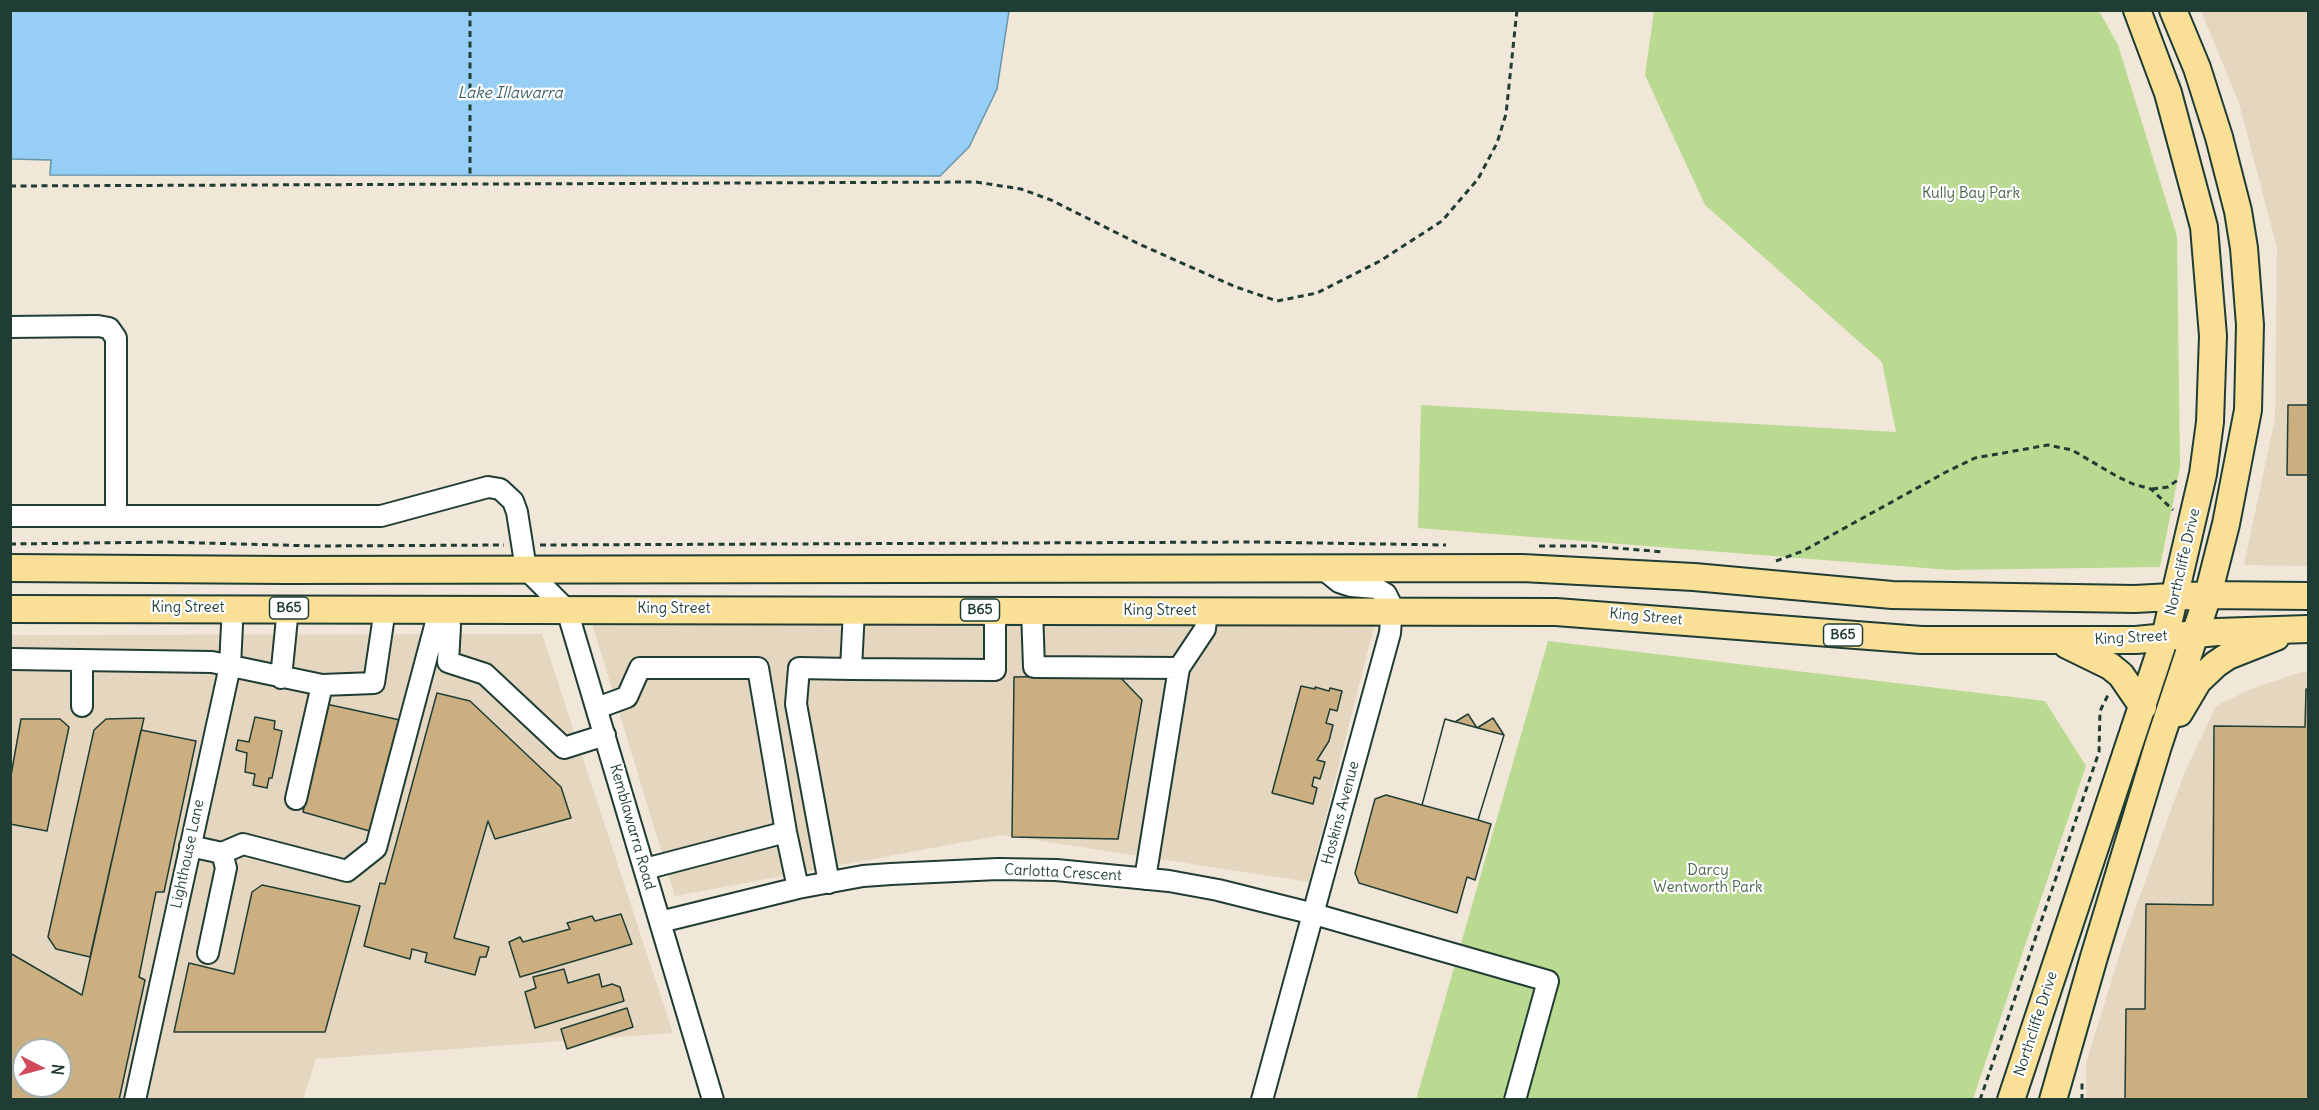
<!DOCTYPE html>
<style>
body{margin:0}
#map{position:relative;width:2319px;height:1110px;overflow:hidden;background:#f0e7d9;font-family:Delius,sans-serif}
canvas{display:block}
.frame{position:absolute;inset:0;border:12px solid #1f3d34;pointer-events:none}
.north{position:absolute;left:12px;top:1038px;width:60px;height:60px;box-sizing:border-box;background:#fff;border:2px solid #a5b1ae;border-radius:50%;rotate:96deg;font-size:16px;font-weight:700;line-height:24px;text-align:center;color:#1f3d34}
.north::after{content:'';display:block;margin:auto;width:21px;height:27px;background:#d1495b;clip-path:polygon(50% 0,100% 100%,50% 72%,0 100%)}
</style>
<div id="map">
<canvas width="2319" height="1110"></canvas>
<div class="frame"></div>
<div class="north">N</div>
</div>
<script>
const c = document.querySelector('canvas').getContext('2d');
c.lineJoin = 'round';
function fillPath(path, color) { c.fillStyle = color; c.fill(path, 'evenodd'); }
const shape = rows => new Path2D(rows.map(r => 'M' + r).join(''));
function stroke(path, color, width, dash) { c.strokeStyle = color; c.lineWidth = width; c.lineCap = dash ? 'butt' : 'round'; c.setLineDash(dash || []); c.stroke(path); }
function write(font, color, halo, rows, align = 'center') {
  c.font = font + ' Delius,sans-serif'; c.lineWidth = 4.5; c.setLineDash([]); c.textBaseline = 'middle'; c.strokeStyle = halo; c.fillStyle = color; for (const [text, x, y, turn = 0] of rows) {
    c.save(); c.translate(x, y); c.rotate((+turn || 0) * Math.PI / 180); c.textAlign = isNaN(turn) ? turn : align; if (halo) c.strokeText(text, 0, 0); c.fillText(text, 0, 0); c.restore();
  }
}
const built = shape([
 [2201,11,2308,11,2308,566,2244,565,2275,418,2277,248,2239,103],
 [592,623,1375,623,1309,882,1002,835,675,896],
 [542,634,673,1033,316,1059,303,1099,11,1099,10,635],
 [24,1050,60,1050,60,1086,24,1086],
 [2301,672,2308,672,2308,1099,2086,1100,2086,1063,2125,937,2184,774,2216,706,2251,689]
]);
const green = shape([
 [1654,11,2099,11,2118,45,2177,236,2180,467,2160,567,1950,570,1418,528,1421,405,1896,432,1882,362,1705,205,1645,75],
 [1548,641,2045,701,2086,766,1973,1099,1416,1100]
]);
const water = shape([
 [11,10,1009,10,1009,11,997,89,969,147,940,176,50,175,51,160,11,159,11,10]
]);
const building = shape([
 [2288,405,2308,405,2308,475,2287,475,2288,405],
 [1118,675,1142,700,1118,839,1012,837,1014,677,1118,675],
 [1301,686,1315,689,1315,687,1329,691,1330,688,1342,691,1337,711,1330,709,1326,723,1333,725,1329,741,1317,760,1325,762,1320,779,1314,777,1312,786,1317,788,1313,804,1272,793,1301,686],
 [2306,689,2308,689,2308,1100,2125,1100,2126,1009,2145,1009,2146,904,2213,905,2214,726,2305,727,2306,689],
 [437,693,470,701,561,787,571,818,495,839,488,821,454,938,489,947,486,957,480,957,475,975,425,962,427,953,412,949,410,959,364,946,380,883,385,884,437,693],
 [326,704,400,720,386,768,390,769,373,832,303,812,326,704],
 [1468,714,1477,728,1493,718,1504,735,1478,820,1491,824,1475,880,1467,877,1457,913,1359,883,1355,873,1375,799,1386,795,1422,805,1445,719,1455,722,1468,714],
 [255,717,275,721,274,729,282,731,272,778,269,778,267,788,253,785,255,774,245,772,247,753,236,750,238,740,249,742,255,717],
 [144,718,90,957,56,949,48,937,94,730,106,719,144,718],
 [21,719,60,719,69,727,47,831,10,824,10,781,21,719],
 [1445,719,1504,735,1478,820,1422,805,1445,719],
 [141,730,196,741,164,892,156,892,139,977,145,980,119,1100,10,1100,10,953,82,995,141,730],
 [24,1050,60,1050,60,1086,24,1086,24,1050],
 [262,885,360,906,325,1032,174,1032,189,963,234,974,252,892,262,885],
 [621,914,632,944,520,977,509,942,520,937,523,942,570,929,567,923,592,916,595,921,621,914],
 [564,969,568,983,599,974,602,987,612,984,620,987,624,1001,535,1028,525,992,536,988,533,977,564,969],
 [627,1008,633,1027,567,1049,561,1029,627,1008]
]);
const path = shape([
 [470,10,470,176],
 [10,186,976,182,1021,189,1051,200,1139,244,1236,287,1277,301,1317,293,1380,261,1442,221,1478,179,1497,143,1506,114,1517,10],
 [2152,489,2168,487,2179,479],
 [10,544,166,542,316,546,504,545],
 [540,545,1256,542,1446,545],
 [1539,546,1591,546,1664,552],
 [1776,561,1803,551,1946,472,1975,458,2048,445,2072,450,2118,477,2133,484,2151,489,2173,510],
 [1980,1100,2099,752,2100,711,2108,695],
 [2082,1100,2082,1080]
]);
const minor = shape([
 [10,327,98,326,109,328,116,338,116,515],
 [10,516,381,516,488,487,500,489,513,501,517,512,526,569,567,610,713,1100],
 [1032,610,1034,667,1179,668,1145,879],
 [12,659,212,662,322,685,296,799],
 [1179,668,1205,629,1207,611],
 [851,669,995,670,995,610],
 [281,678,288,608],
 [322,685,374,683,385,609],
 [82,706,82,660],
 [597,708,627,697,640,668,758,668,786,832,798,888],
 [190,846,222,853,243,844,347,871,376,848,435,626,443,609,450,626,448,662,485,674,564,748,605,735],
 [645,869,786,832],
 [829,883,796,704,799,668,851,669,854,610],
 [660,922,798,888,863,876,891,874,998,869,1056,870,1169,881,1218,890,1314,914,1548,981,1515,1100],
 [208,953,226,868,222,853],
 [135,1100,230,666,232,625,231,608],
 [1262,1100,1390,633,1392,606,1386,594,1376,588,1351,586,1339,582,1323,569]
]);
const major = shape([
 [10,568,285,570,1522,568,1694,577,1892,595,2135,599,2208,595,2308,596],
 [10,609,1556,612,1921,640,2136,640,2217,632,2308,629],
 [2067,645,2110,666,2121,675,2143,707],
 [2179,713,2198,681,2216,664,2228,656,2276,637],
 [2011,1100,2165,637,2203,474,2210,422,2213,336,2204,227,2168,93,2137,10],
 [2053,1100,2094,957,2158,746,2208,595,2226,524,2248,410,2250,325,2244,248,2238,211,2219,137,2197,68,2173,10]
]);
const shields = [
 [289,608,39],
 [980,610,39],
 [1843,635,39]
];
const shieldNames = [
 ["B65",289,608],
 ["B65",980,610],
 ["B65",1843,635]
];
const parkNames = [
 ["Kully Bay Park",1971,194],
 ["Darcy",1708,871],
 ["Wentworth Park",1708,888]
];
const streetNames = [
 ["Northcliffe Drive",2183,562,-77],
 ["King Street",188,608],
 ["King Street",674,609],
 ["King Street",1160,611],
 ["King Street",1646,617,5],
 ["King Street",2131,638,-3],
 ["Hoskins Avenue",1341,813,-75],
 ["Kemblawarra Road",632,827,74],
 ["Lighthouse Lane",188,854,-78],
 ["Carlotta Crescent",1063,873,3],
 ["Northcliffe Drive",2036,1024,-72]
];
const waterNames = [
 ["Lake Illawarra",510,93]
];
fillPath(built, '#e5d6bf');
fillPath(green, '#bad991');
fillPath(water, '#97cef6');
stroke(water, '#6794a8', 1.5);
fillPath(building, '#ccaf81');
stroke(building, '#1f3d34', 1.5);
stroke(minor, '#1f3d34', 24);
stroke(major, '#1f3d34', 30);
stroke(path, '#1f3d34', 3, [6, 4.5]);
stroke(minor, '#fff', 20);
stroke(major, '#fadf96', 26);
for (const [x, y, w] of shields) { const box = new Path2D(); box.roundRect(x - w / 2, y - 11, w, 22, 4.5); c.fillStyle = '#fff'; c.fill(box); stroke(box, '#1f3d34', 1.5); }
write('bold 14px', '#1f3d34', null, shieldNames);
write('15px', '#46644b', '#fff', parkNames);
write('15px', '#1f3d34', '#fff', streetNames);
write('italic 16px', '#3d6164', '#fff', waterNames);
</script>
